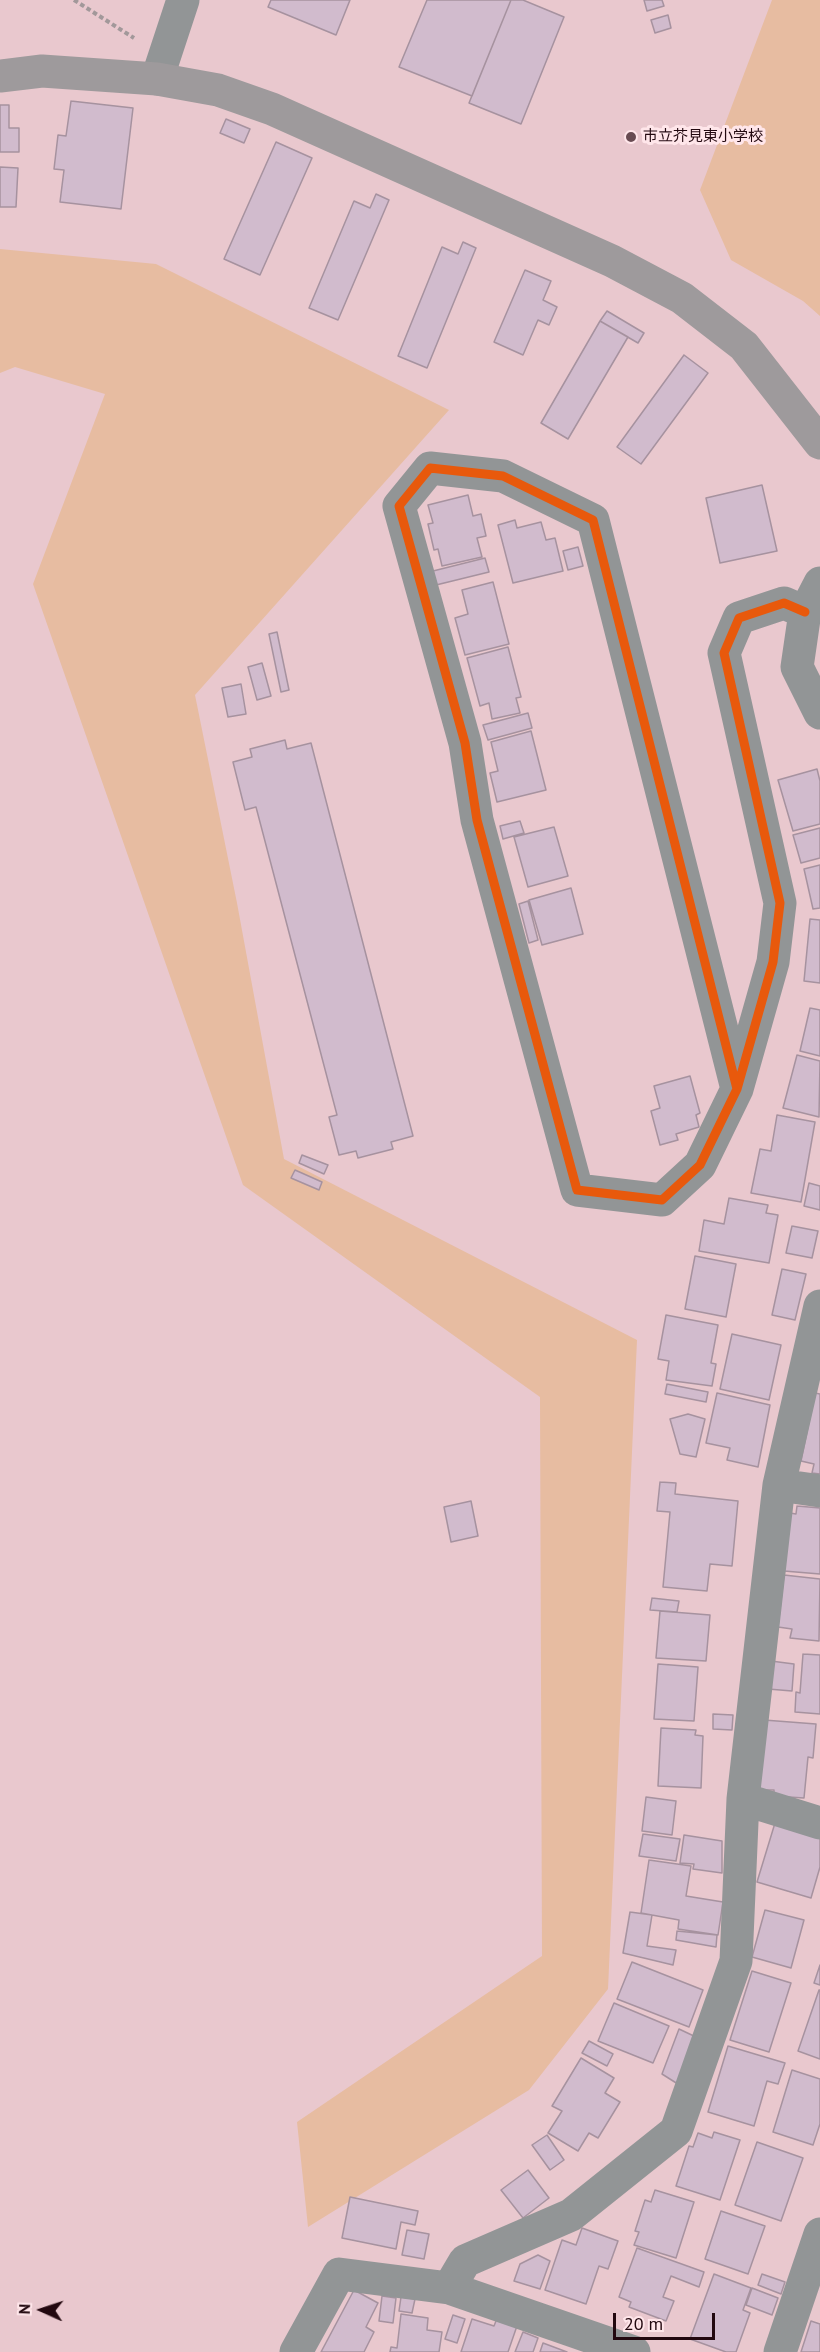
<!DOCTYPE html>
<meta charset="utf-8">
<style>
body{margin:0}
#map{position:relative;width:820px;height:2352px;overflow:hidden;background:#e9c8ce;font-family:"PT Sans",sans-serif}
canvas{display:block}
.north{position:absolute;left:12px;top:2280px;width:60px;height:60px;-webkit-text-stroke:4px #ffe6ea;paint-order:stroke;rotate:273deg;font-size:16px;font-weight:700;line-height:24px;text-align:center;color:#22080f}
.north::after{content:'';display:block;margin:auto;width:21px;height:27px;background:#22080f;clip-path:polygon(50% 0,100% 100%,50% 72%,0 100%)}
.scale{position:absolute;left:613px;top:2313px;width:102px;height:27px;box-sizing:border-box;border:3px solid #22080f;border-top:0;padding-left:8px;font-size:18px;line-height:21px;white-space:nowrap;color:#22080f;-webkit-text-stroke:4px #ffe6ea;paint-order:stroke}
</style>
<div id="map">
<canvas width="820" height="2352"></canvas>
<div class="north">N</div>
<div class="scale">20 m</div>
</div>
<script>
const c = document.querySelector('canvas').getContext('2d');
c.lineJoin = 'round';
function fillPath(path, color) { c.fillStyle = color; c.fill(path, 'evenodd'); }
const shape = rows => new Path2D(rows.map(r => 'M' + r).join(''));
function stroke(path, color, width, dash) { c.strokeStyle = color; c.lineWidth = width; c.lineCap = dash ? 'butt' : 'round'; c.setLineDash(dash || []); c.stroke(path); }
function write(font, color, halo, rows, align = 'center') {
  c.font = font + ' "PT Sans","Noto Sans JP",sans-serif'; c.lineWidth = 6; c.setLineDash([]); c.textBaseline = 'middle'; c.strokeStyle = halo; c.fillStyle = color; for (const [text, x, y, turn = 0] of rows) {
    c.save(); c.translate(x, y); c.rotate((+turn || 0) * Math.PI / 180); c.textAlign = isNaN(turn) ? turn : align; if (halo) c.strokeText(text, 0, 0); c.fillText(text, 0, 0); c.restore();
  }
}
const green = shape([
 [772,0,820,0,820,316,803,301,731,260,700,190],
 [0,249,156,264,449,410,195,695,237,903,284,1159,637,1340,608,1989,529,2090,308,2227,297,2122,542,1956,540,1397,243,1185,33,584,105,394,15,367,0,373]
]);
const building = shape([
 [271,0,350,0,336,35,268,7,271,0],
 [427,0,511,0,472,96,399,67,427,0],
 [511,0,523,0,564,17,521,124,469,103,511,0],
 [644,0,662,0,664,6,647,11,644,0],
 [668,15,671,28,655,33,651,20,668,15],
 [71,101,133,108,121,209,60,202,64,170,54,169,58,135,66,136,71,101],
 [0,105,9,105,9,128,19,128,19,152,0,152,0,105],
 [226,119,250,129,244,143,220,133,226,119],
 [276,142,312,158,260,275,224,259,276,142],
 [0,167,18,168,16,207,0,207,0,167],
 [376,194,389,200,338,320,309,308,354,201,370,208,376,194],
 [463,242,476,248,427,368,398,356,442,247,458,254,463,242],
 [525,270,551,281,543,300,557,307,549,325,538,320,523,355,494,342,525,270],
 [607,311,644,333,638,343,600,321,607,311],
 [600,321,628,337,568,439,541,423,600,321],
 [684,355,708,373,641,464,617,447,684,355],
 [762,485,777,551,720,563,706,498,762,485],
 [468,495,473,516,481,514,486,536,477,538,482,557,442,566,438,549,434,550,428,524,433,523,428,505,468,495],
 [515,520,517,528,541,522,546,540,555,538,563,571,513,583,498,525,515,520],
 [578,547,583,566,568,570,563,551,578,547],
 [485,558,489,572,436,585,433,571,485,558],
 [493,582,509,644,465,655,455,618,468,614,462,590,493,582],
 [277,632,289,690,281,692,269,634,277,632],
 [508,647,521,697,516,698,520,713,492,719,489,703,480,706,467,658,508,647],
 [262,663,271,696,257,700,248,667,262,663],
 [241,684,246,714,228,717,222,688,241,684],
 [528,713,532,728,488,740,483,725,528,713],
 [531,731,546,790,497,802,490,773,498,771,491,742,531,731],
 [285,740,287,749,311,743,413,1136,391,1142,393,1149,358,1158,356,1151,339,1155,329,1117,337,1115,256,807,245,810,233,762,252,757,250,749,285,740],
 [817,769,820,781,820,824,793,831,778,780,817,769],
 [520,821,524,833,503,839,500,826,520,821],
 [554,827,568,876,528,887,514,837,554,827],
 [820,828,820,858,801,863,793,835,820,828],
 [820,865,820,908,813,909,804,869,820,865],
 [571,888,583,934,542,945,529,900,571,888],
 [528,901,538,940,529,943,519,904,528,901],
 [810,919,820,920,820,983,804,981,810,919],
 [810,1008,820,1010,820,1056,800,1051,810,1008],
 [797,1055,820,1061,819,1117,783,1108,797,1055],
 [690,1076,700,1113,696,1115,699,1127,676,1134,678,1140,660,1145,651,1111,660,1108,654,1086,690,1076],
 [777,1115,815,1122,801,1202,751,1193,760,1149,771,1151,777,1115],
 [302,1155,328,1165,324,1174,299,1163,302,1155],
 [295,1170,322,1182,319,1190,291,1178,295,1170],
 [809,1183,820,1186,820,1210,804,1206,809,1183],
 [729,1198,768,1205,766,1213,778,1215,769,1263,699,1251,704,1220,724,1224,729,1198],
 [792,1226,818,1231,812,1258,786,1253,792,1226],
 [695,1256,736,1264,726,1317,685,1309,695,1256],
 [782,1269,806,1274,795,1320,772,1315,782,1269],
 [666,1315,718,1325,711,1363,716,1364,712,1386,666,1380,669,1361,658,1359,666,1315],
 [732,1334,781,1345,769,1400,720,1389,732,1334],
 [667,1384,708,1392,706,1402,665,1394,667,1384],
 [717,1393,770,1405,758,1467,727,1460,730,1448,706,1443,717,1393],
 [815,1393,820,1394,820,1474,812,1473,814,1464,801,1461,815,1393],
 [688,1414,705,1419,696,1457,680,1454,670,1419,688,1414],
 [660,1482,676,1483,675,1494,738,1501,732,1566,710,1564,707,1591,663,1587,670,1512,657,1511,660,1482],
 [471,1501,478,1536,451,1542,444,1507,471,1501],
 [797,1506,820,1508,820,1574,784,1571,790,1513,796,1514,797,1506],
 [784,1575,820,1579,819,1641,790,1638,792,1629,778,1627,784,1575],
 [652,1598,679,1601,677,1612,650,1610,652,1598],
 [660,1611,710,1615,706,1661,656,1658,660,1611],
 [803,1654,820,1655,820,1714,795,1712,796,1692,800,1693,803,1654],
 [771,1661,794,1664,792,1691,768,1689,771,1661],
 [658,1664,698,1667,694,1721,654,1719,658,1664],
 [713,1714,733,1715,732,1730,713,1729,713,1714],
 [764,1720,816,1724,813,1758,808,1757,804,1798,774,1796,774,1790,759,1790,764,1720],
 [661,1728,696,1730,695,1735,703,1736,701,1788,658,1786,661,1728],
 [646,1797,676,1801,672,1835,642,1831,646,1797],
 [775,1823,820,1837,820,1867,811,1898,757,1882,775,1823],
 [643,1834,680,1839,676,1861,639,1856,643,1834],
 [684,1835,722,1841,722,1873,693,1869,694,1864,680,1863,684,1835],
 [649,1860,691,1866,686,1896,723,1902,718,1935,678,1929,679,1920,641,1913,649,1860],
 [765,1910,804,1920,791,1968,752,1957,765,1910],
 [630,1912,652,1915,647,1946,676,1950,673,1965,623,1953,630,1912],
 [677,1931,717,1935,716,1947,676,1940,677,1931],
 [632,1962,703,1990,689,2027,617,1999,632,1962],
 [820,1965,820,1985,814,1983,820,1965],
 [752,1971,791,1983,769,2052,730,2040,752,1971],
 [819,1990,820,1990,820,2059,798,2051,819,1990],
 [614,2003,669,2026,653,2063,598,2041,614,2003],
 [679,2029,696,2037,681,2086,662,2074,679,2029],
 [589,2041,613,2054,607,2066,582,2053,589,2041],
 [728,2046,785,2063,778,2084,767,2081,754,2126,708,2112,728,2046],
 [581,2058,614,2078,605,2093,620,2102,598,2138,589,2133,578,2151,548,2133,562,2111,552,2106,581,2058],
 [792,2070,820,2079,820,2124,813,2145,773,2132,792,2070],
 [714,2132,740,2140,720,2200,676,2186,689,2146,693,2147,698,2133,712,2138,714,2132],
 [547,2135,564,2160,550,2170,532,2145,547,2135],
 [757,2142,803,2158,781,2221,735,2205,757,2142],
 [528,2170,549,2198,523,2218,501,2190,528,2170],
 [655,2190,694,2202,676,2258,634,2245,639,2232,635,2231,645,2200,651,2202,655,2190],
 [350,2197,418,2211,415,2225,401,2222,396,2249,342,2238,350,2197],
 [721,2211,765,2226,748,2274,705,2259,721,2211],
 [582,2228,618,2241,608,2269,599,2266,586,2304,545,2290,562,2240,576,2245,582,2228],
 [407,2230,429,2234,424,2259,402,2255,407,2230],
 [637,2248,704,2272,699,2287,671,2276,663,2297,674,2301,666,2321,629,2307,631,2302,619,2297,637,2248],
 [538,2255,550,2261,540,2289,514,2281,520,2264,538,2255],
 [714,2274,751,2288,743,2310,750,2313,736,2352,726,2352,690,2339,714,2274],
 [762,2274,785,2282,781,2294,758,2285,762,2274],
 [752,2288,778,2298,772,2315,746,2305,752,2288],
 [354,2290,378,2303,366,2327,374,2332,364,2352,321,2352,354,2290],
 [382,2296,396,2298,393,2323,379,2321,382,2296],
 [401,2297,415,2299,412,2313,399,2311,401,2297],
 [401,2314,428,2318,427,2330,442,2332,439,2352,390,2352,391,2347,397,2348,401,2314],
 [453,2315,465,2319,457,2343,445,2339,453,2315],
 [498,2316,518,2323,508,2352,461,2352,472,2319,494,2326,498,2316],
 [811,2321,820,2324,820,2352,801,2352,811,2321],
 [523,2332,538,2338,533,2352,515,2352,523,2332],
 [543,2343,567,2352,540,2352,543,2343]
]);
const path = shape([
 [74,0,134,38]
]);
const street = shape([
 [157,79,183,0],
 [820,583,805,612,797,667,820,713],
 [737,1089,593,520,503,476,430,468,399,506,465,743,477,820,577,1190,662,1200,700,1165,737,1089,773,962,780,903,724,653,739,618,784,603,805,612],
 [779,1485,820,1491],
 [743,1799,820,1823],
 [449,2288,465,2261,571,2215,676,2131,736,1961,743,1799,779,1485,820,1306],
 [296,2352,339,2274,449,2288,634,2352],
 [780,2352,820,2234]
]);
const secondary = shape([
 [0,76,42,71,157,79,218,90,272,109,612,261,682,298,744,346,820,443]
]);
const cycleway = shape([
 [737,1089,593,520,503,476,430,468,399,506,465,743,477,820,577,1190,662,1200,700,1165,737,1089,773,962,780,903,724,653,739,618,784,603,805,612]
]);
const markers = [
 [631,137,6,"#684b52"]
];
const poiNames = [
 ["市立芥見東小学校",643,137]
];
fillPath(green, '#e7bca1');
fillPath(building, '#d1bbcd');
stroke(building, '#a6929f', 1.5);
stroke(path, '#a2989a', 4, [4.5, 3]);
stroke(street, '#929596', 33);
stroke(secondary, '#9e9a9c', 33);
stroke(cycleway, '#e8590c', 9);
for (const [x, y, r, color] of markers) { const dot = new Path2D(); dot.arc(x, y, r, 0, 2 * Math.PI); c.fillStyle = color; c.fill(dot); stroke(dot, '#ffe6ea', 2); }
write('15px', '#22080f', '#ffe6ea', poiNames, 'left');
</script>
